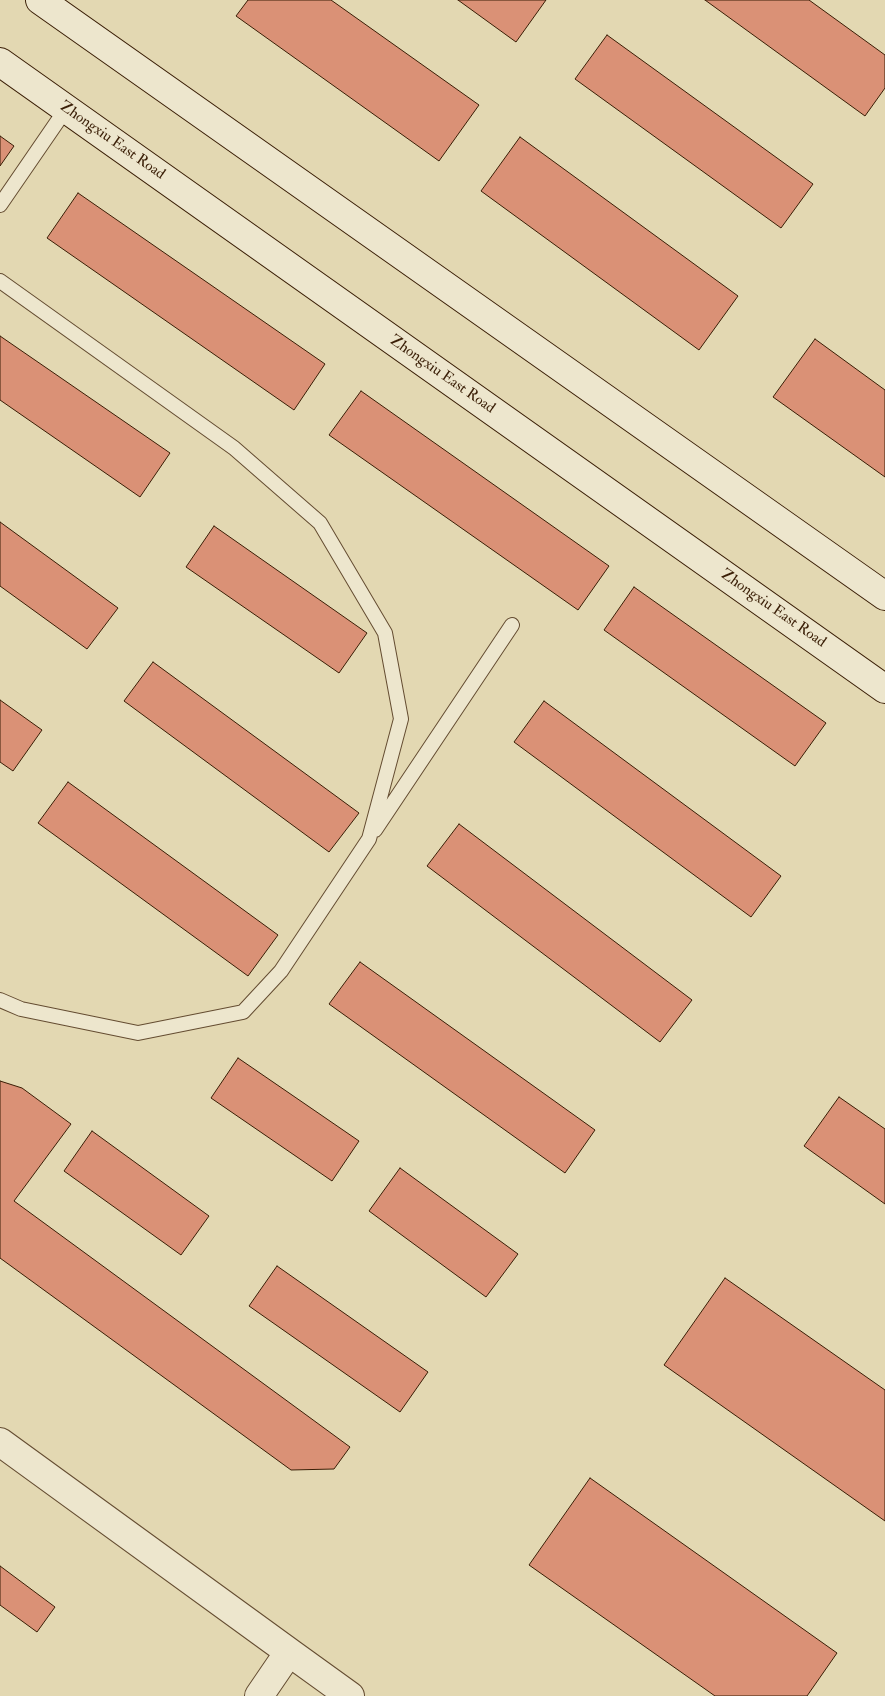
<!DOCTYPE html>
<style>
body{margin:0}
canvas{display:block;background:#e3d8b2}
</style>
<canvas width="885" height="1696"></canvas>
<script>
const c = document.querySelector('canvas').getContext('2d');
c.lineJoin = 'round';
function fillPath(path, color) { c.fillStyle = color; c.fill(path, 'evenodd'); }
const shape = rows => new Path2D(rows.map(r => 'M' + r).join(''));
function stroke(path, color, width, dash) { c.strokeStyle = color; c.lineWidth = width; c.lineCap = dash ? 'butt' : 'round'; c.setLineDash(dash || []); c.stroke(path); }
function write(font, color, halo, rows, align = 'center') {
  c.font = font + ' "IM FELL Double Pica",serif'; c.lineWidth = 4; c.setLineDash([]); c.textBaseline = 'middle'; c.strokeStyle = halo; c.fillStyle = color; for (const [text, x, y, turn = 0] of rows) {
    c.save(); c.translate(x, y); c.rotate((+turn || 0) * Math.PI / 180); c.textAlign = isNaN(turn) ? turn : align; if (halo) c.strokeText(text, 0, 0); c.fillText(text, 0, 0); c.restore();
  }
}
const building = shape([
 [248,0,331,0,479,105,439,161,236,16,248,0],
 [458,0,546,0,516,42,458,0],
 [705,0,809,0,885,55,885,88,865,116,705,0],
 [607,35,813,184,781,228,575,79,607,35],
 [0,136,14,146,0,166,0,136],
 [520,137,738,296,699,350,481,191,520,137],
 [78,193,325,364,294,410,47,238,78,193],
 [0,336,170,453,140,497,0,400,0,336],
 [815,339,885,390,885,477,773,397,815,339],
 [361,391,609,566,578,610,329,435,361,391],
 [0,522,118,608,87,649,0,586,0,522],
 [214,526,367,633,339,673,186,567,214,526],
 [634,587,826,723,795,766,604,630,634,587],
 [153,662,359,813,329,852,124,701,153,662],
 [0,700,42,730,13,771,0,762,0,700],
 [544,701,781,876,751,917,514,742,544,701],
 [68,782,278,935,248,976,38,823,68,782],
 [459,824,692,1000,660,1042,427,866,459,824],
 [360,962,595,1130,565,1173,329,1004,360,962],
 [238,1058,359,1141,332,1181,211,1098,238,1058],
 [0,1081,22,1088,71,1124,14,1201,350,1447,334,1469,291,1470,0,1258,0,1081],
 [839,1097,885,1129,885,1204,804,1146,839,1097],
 [92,1131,209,1216,181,1255,64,1171,92,1131],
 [400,1168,518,1254,486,1297,369,1211,400,1168],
 [277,1266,428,1372,400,1412,249,1306,277,1266],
 [725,1278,885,1390,885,1521,664,1365,725,1278],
 [590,1478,837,1653,807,1696,715,1696,529,1565,590,1478],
 [0,1566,55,1607,37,1632,0,1605,0,1566]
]);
const service = shape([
 [0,205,66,109],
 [0,281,234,448,320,523,385,633,401,719,369,839,281,971,243,1012,138,1033,21,1009,0,1000],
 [375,830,512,625]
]);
const tertiary = shape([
 [0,1442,289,1652],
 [259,1696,289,1652,350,1696]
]);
const secondary = shape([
 [40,0,885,596],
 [0,62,885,689]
]);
const streetNames = [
 ["Zhongxiu East Road",112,141,35],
 ["Zhongxiu East Road",442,375,35],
 ["Zhongxiu East Road",773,609,35]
];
fillPath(building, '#da9176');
stroke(building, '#3a1e06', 1);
stroke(service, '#644c31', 16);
stroke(tertiary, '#644c31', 30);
stroke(secondary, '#3a1e06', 30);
stroke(service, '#ede6cd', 14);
stroke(tertiary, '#ede6cd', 28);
stroke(secondary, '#ede6cd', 28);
write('15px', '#3a1e06', '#ede6cd', streetNames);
</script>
